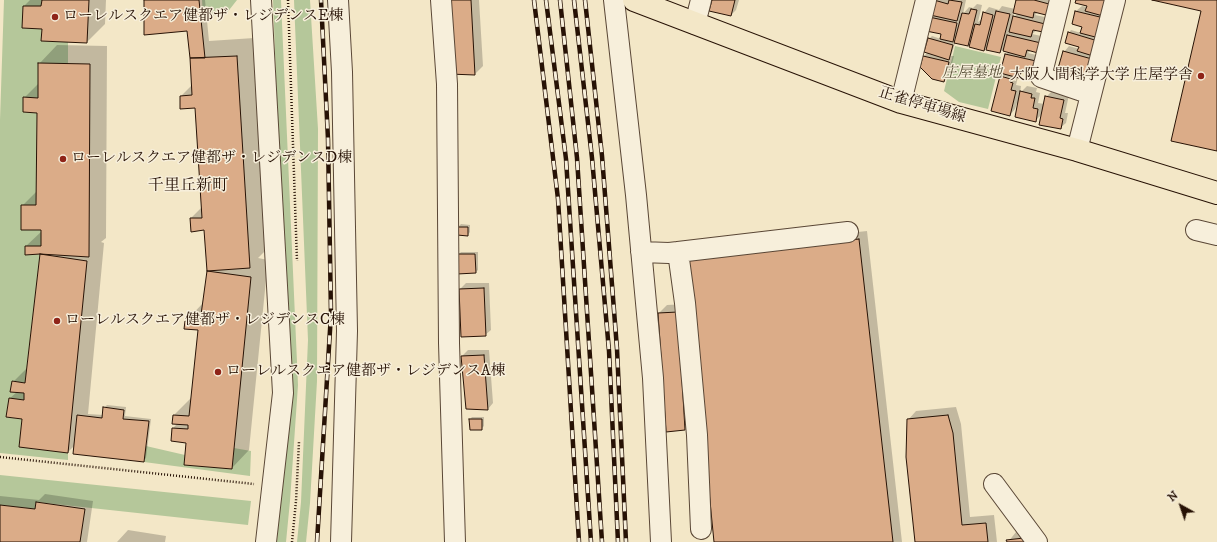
<!DOCTYPE html>
<meta charset="utf-8">
<style>
body{margin:0}
#map{position:relative;width:1217px;height:542px;overflow:hidden;background:#f3e7c7;font-family:"IM FELL DW Pica",serif}
canvas{display:block}
.north{position:absolute;left:1161px;top:486px;width:40px;height:40px;-webkit-text-stroke:3px #f7efdb;paint-order:stroke;rotate:320deg;font-size:11px;font-weight:700;line-height:16px;text-align:center;color:#271205}
.north::after{content:'';display:block;margin:auto;width:14px;height:18px;background:#271205;clip-path:polygon(50% 0,100% 100%,50% 72%,0 100%)}
</style>
<div id="map">
<canvas width="1217" height="542"></canvas>
<div class="north">N</div>
</div>
<script>
const c = document.querySelector('canvas').getContext('2d');
c.lineJoin = 'round';
function fillPath(path, color) { c.fillStyle = color; c.fill(path, 'evenodd'); }
const shape = rows => new Path2D(rows.map(r => 'M' + r).join(''));
function stroke(path, color, width, dash) { c.strokeStyle = color; c.lineWidth = width; c.lineCap = dash ? 'butt' : 'round'; c.setLineDash(dash || []); c.stroke(path); }
function write(font, color, halo, rows, align = 'center') {
  c.font = font + ' "IM FELL DW Pica","Noto Serif JP",serif'; c.lineWidth = 3; c.setLineDash([]); c.textBaseline = 'middle'; c.strokeStyle = halo; c.fillStyle = color; for (const [text, x, y, turn = 0] of rows) {
    c.save(); c.translate(x, y); c.rotate((+turn || 0) * Math.PI / 180); c.textAlign = isNaN(turn) ? turn : align; if (halo) c.strokeText(text, 0, 0); c.fillText(text, 0, 0); c.restore();
  }
}
const green = shape([
 [4,0,42,0,41,6,23,6,22,28,42,29,41,41,68,42,68,64,38,63,38,98,23,98,23,112,37,113,36,205,41,230,41,246,25,246,40,254,25,383,12,381,10,392,24,393,24,400,9,399,6,417,22,419,19,447,68,453,68,460,0,453,0,120],
 [202,0,237,0,226,14,203,17],
 [273,0,281,0,298,385,290,501,286,542,277,542,288,397],
 [294,0,310,0,318,129,317,381,310,503,306,542,297,542,301,502,308,340],
 [955,46,1001,57,988,109,959,102,944,91],
 [146,446,185,455,184,465,232,469,234,448,251,451,250,476,144,462],
 [0,475,251,501,248,525,36,502,35,509,0,505]
]);
const shadow = shape([
 [30,0,106,0,105,24,87,42,43,28,24,6],
 [145,0,205,0,209,41,254,38,267,249,258,258,268,260,249,450,232,468,187,442,173,428,178,423,174,415,191,398,199,329,185,328,186,321,203,303,208,271,209,270,205,229,191,218,202,207,196,107,181,96,192,85,188,30],
 [446,0,479,0,483,66,475,74],
 [713,0,739,0,736,10,731,15],
 [936,0,966,0,963,14,969,7,973,8,977,4,982,5,978,22,982,19,984,13,989,7,999,10,1002,6,1015,9,1017,0,1054,0,1052,8,1038,12,1035,15,1050,18,1048,25,1036,31,1032,34,1046,37,1028,53,1041,56,1018,77,1016,85,1021,86,1020,93,1027,86,1037,88,1036,92,1040,93,1038,103,1045,104,1046,97,1052,91,1069,95,1065,113,1068,113,1066,123,1060,128,1042,114,1035,121,1017,103,1015,109,1010,115,1001,77,1004,73,1006,54,1008,52,1002,50,1000,52,989,45,984,50,971,41,968,45,957,36,952,42,955,43,951,56,954,56,949,75,944,81,921,66,924,56,928,52,929,39,932,36,941,39,943,34,927,30],
 [1014,12,1018,13,1013,18],
 [1003,76,1016,79,1016,81,1003,78],
 [1077,0,1111,0,1085,74,1082,77,1064,52,1069,46,1079,49,1080,47,1069,33,1071,30,1081,33,1083,26,1076,11,1082,6,1087,7,1088,5],
 [57,45,107,46,106,238,101,242,104,243,88,414,104,415,104,408,107,405,126,407,125,416,151,419,146,458,144,460,75,445,68,452,23,418,9,399,17,392,13,382,28,367,41,253,26,246,42,231,22,206,37,191,38,112,24,98,39,83,39,64],
 [461,224,470,225,470,232,468,235,458,227],
 [867,231,902,542,715,542,695,250],
 [461,252,478,252,478,270,476,272,458,255],
 [466,283,489,283,491,330,485,335,460,289],
 [686,304,693,421,685,429,659,313,667,305],
 [468,350,489,350,493,403,488,409,462,356],
 [956,407,961,424,970,517,994,515,997,542,916,542,908,420,916,411],
 [472,417,484,417,484,426,481,429,470,419],
 [45,494,93,501,87,542,0,542,0,496,39,500],
 [1041,529,1042,542,1008,542,1016,532],
 [128,530,166,536,165,542,117,542]
]);
const building = shape([
 [42,0,89,0,87,43,41,41,42,29,22,28,23,6,41,6,42,0],
 [144,0,199,0,205,58,190,58,187,31,144,35,144,0],
 [445,0,471,0,475,75,449,74,445,0],
 [712,0,735,0,731,16,709,11,712,0],
 [934,0,948,4,949,0,962,2,957,21,930,15,934,0],
 [1016,0,1034,0,1049,4,1046,15,1034,12,1033,18,1013,13,1016,0],
 [1076,0,1107,0,1103,16,1085,11,1087,6,1075,3,1076,0],
 [1152,0,1217,0,1217,151,1171,141,1201,11,1152,0],
 [971,9,977,10,968,46,954,43,962,13,969,14,971,9],
 [996,11,1010,14,1000,53,986,50,996,11],
 [1075,11,1104,18,1099,38,1080,33,1082,27,1072,24,1075,11],
 [983,12,993,15,984,51,969,47,975,24,980,25,983,12],
 [1013,16,1045,24,1043,32,1033,30,1031,37,1009,32,1013,16],
 [929,17,957,23,953,42,940,39,941,34,926,31,929,17],
 [1068,32,1098,41,1093,56,1077,51,1079,47,1065,43,1068,32],
 [1007,35,1041,43,1038,53,1027,50,1025,57,1003,51,1007,35],
 [928,38,953,45,949,60,924,52,928,38],
 [1063,51,1092,59,1087,76,1084,75,1083,78,1057,72,1063,51],
 [1005,54,1036,61,1032,74,1021,71,1019,78,1000,73,1005,54],
 [237,56,250,268,207,271,204,230,191,232,190,218,202,218,195,108,180,109,180,96,192,95,190,58,237,56],
 [923,56,949,62,944,82,932,79,920,67,923,56],
 [38,63,90,64,89,257,40,254,25,255,25,246,41,246,41,230,21,230,21,205,36,205,37,113,23,112,23,97,38,98,38,63],
 [1000,76,1011,79,1010,82,1013,83,1011,90,1016,91,1010,116,991,111,1000,76],
 [1020,91,1032,94,1031,98,1035,98,1033,108,1038,109,1036,122,1015,117,1020,91],
 [1045,96,1064,100,1060,118,1063,119,1061,129,1039,125,1045,96],
 [457,227,468,227,468,236,457,235,457,227],
 [859,239,893,542,714,542,686,258,859,239],
 [40,254,87,261,68,453,19,447,22,419,6,417,9,398,24,400,24,393,10,392,12,381,25,383,40,254],
 [457,254,475,254,476,273,457,274,457,254],
 [207,271,251,277,232,469,184,465,186,443,171,441,172,428,188,429,188,425,172,424,173,415,189,416,198,330,184,329,185,321,200,322,207,271],
 [484,288,486,336,461,337,459,289,484,288],
 [678,312,685,430,666,432,658,313,678,312],
 [484,355,488,410,466,409,461,356,484,355],
 [103,407,124,410,123,419,149,421,144,462,73,454,77,415,102,418,103,407],
 [948,415,953,433,962,525,986,523,988,542,915,542,906,457,907,419,948,415],
 [469,419,482,419,482,430,470,430,469,419],
 [36,502,85,509,80,542,0,542,0,505,35,509,36,502],
 [1033,537,1033,542,1007,542,1006,540,1033,537]
]);
const path = shape([
 [288,0,297,261],
 [0,457,254,484],
 [292,542,296,501,299,442]
]);
const minor = shape([
 [261,0,283,393,266,542],
 [338,0,342,72,347,331,341,542],
 [441,0,447,84,449,343,455,542],
 [614,0,636,195,653,378,661,542],
 [1060,0,1041,77,1091,94],
 [695,24,701,0],
 [901,102,926,0],
 [1077,150,1115,0],
 [1196,230,1217,235],
 [641,252,669,253,678,252],
 [994,484,1037,542],
 [701,529,697,435,685,303,678,252,848,232]
]);
const major = shape([
 [634,0,901,102,1077,150,1217,193]
]);
const rail = shape([
 [534,0,558,199,579,542],
 [546,0,566,159,591,542],
 [560,0,577,158,602,542],
 [574,0,592,158,609,351,618,542],
 [585,0,602,156,617,349,626,542],
 [317,542,331,314,328,139,321,0]
]);
const markers = [
 [55,17,4,"#8f2418"],
 [1201,76,4,"#8f2418"],
 [63,159,4,"#8f2418"],
 [57,321,4,"#8f2418"],
 [218,372,4,"#8f2418"]
];
const poiNames = [
 ["ローレルスクエア健都ザ・レジデンスE棟",63,17],
 ["大阪人間科学大学 庄屋学舎",1193,76,"right"],
 ["ローレルスクエア健都ザ・レジデンスD棟",71,159],
 ["ローレルスクエア健都ザ・レジデンスC棟",65,321],
 ["ローレルスクエア健都ザ・レジデンスA棟",226,372]
];
const parkNames = [
 ["庄屋墓地",972,74]
];
const streetNames = [
 ["正雀停車場線",922,106,17]
];
const neighbourhoodNames = [
 ["千里丘新町",188,187]
];
fillPath(green, '#b5c79a');
fillPath(shadow, '#0003');
fillPath(building, '#dbac88');
stroke(building, '#271205', 1);
stroke(minor, '#5a4736', 22);
stroke(major, '#271205', 24);
stroke(path, '#271205', 2.5, [1, 2]);
stroke(minor, '#f7efdb', 20);
stroke(major, '#f3e7c7', 22);
stroke(rail, '#271205', 4.5);
stroke(rail, '#f7efdb', 3, [9]);
for (const [x, y, r, color] of markers) { const dot = new Path2D(); dot.arc(x, y, r, 0, 2 * Math.PI); c.fillStyle = color; c.fill(dot); stroke(dot, '#f7efdb', 1.5); }
write('15px', '#271205', '#f7efdb', poiNames, 'left');
write('italic 15px', '#595139', '#f7efdb', parkNames);
write('15px', '#271205', '#f7efdb', streetNames);
write('16px', '#271205', '#f7efdb', neighbourhoodNames);
</script>
